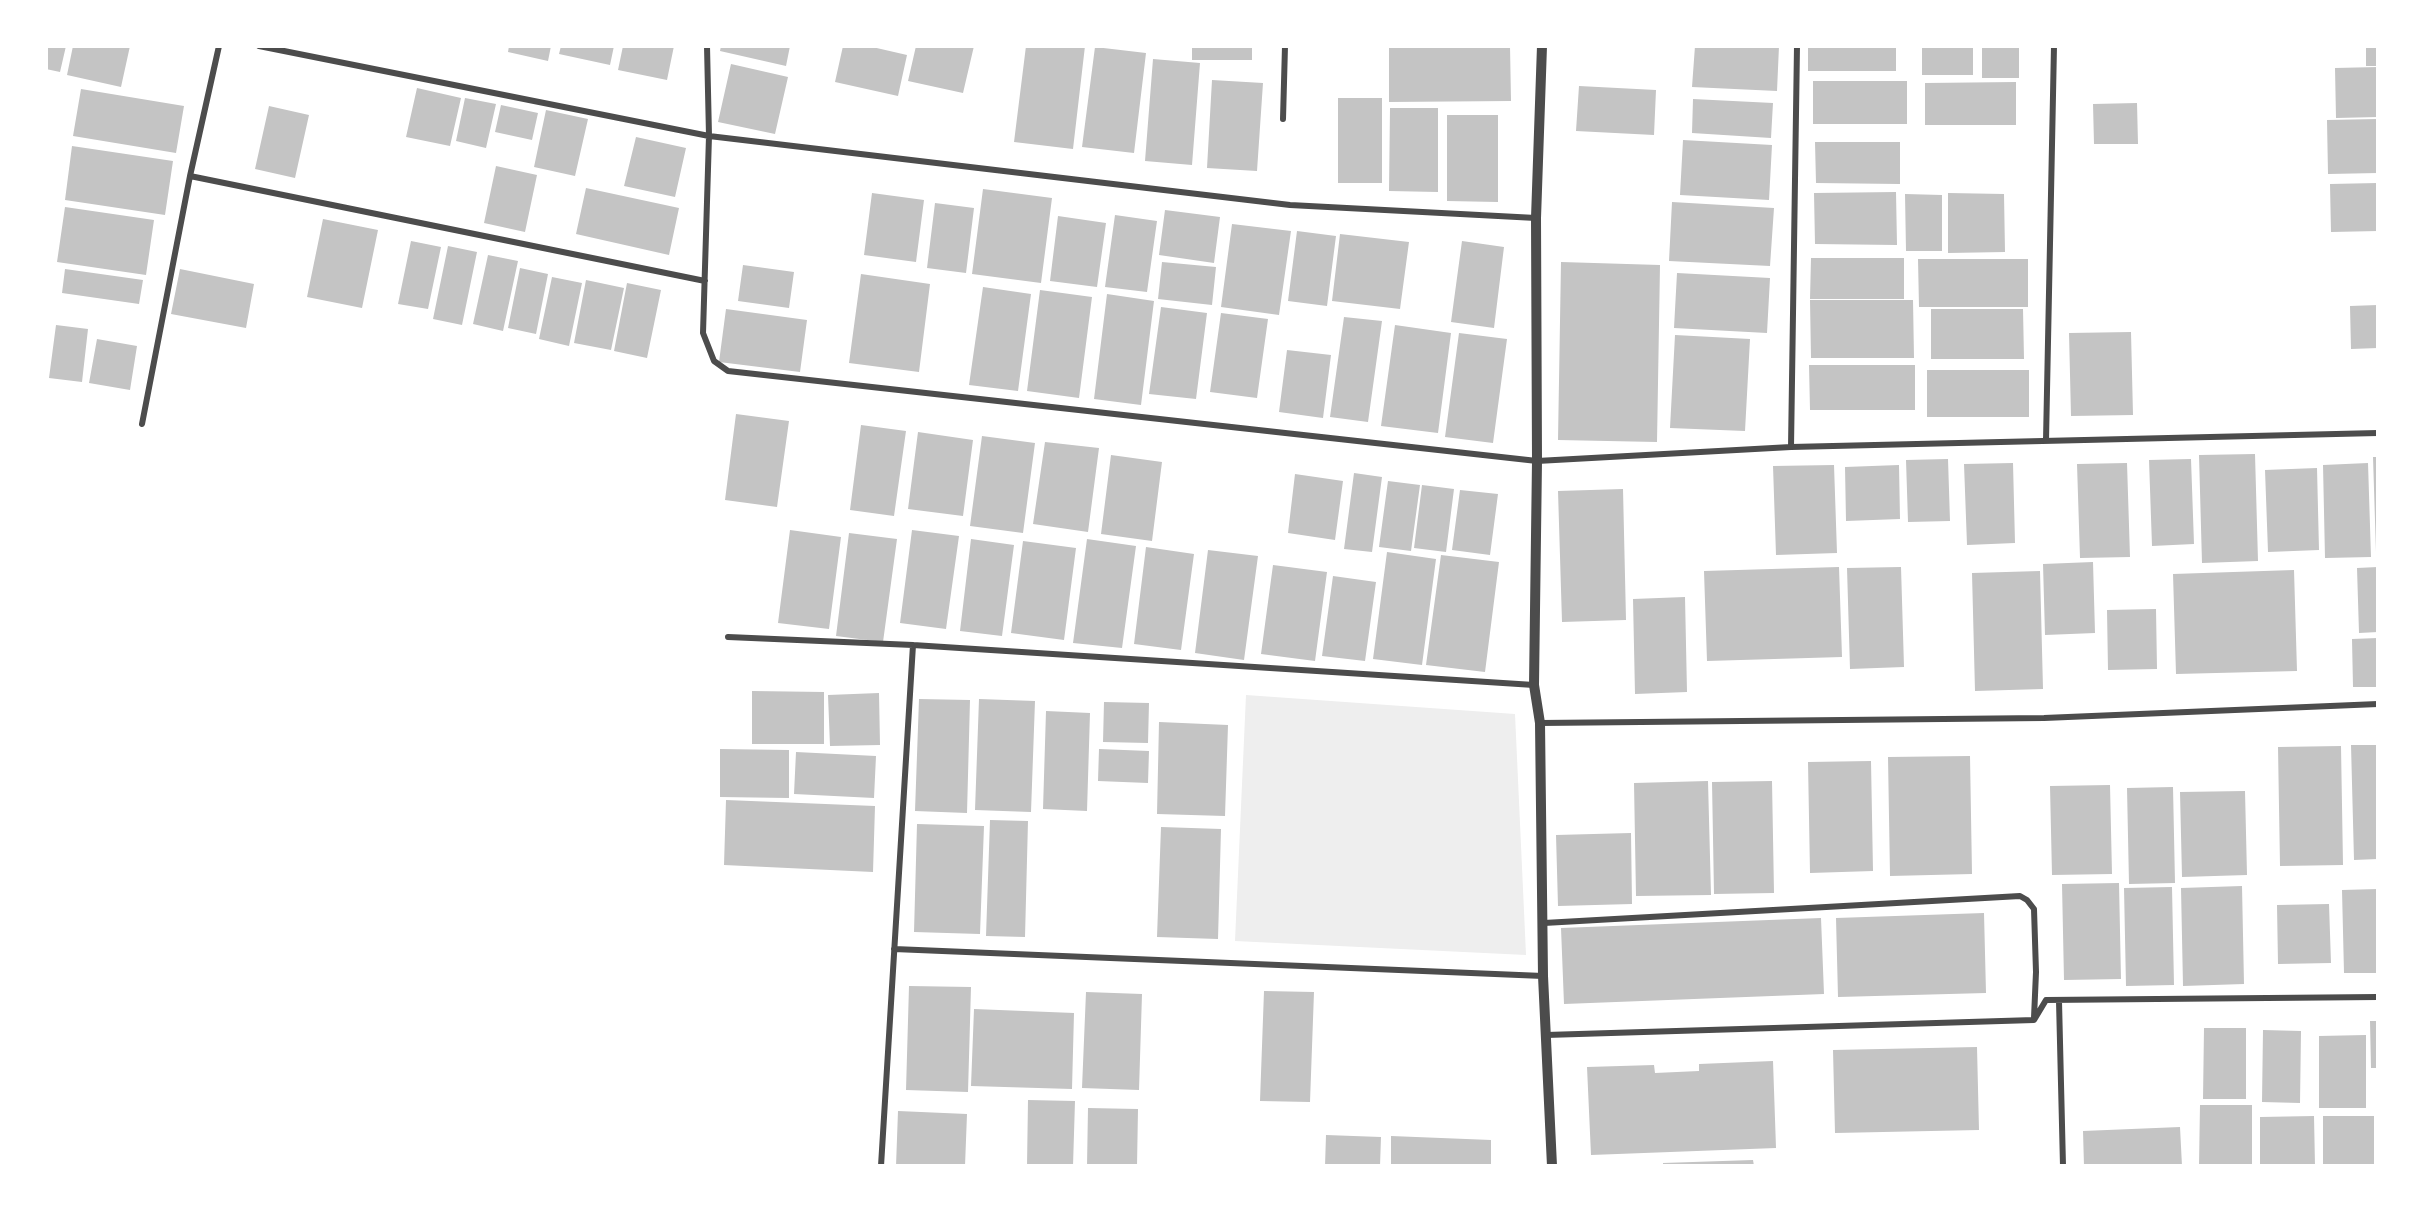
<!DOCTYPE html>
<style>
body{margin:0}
#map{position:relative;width:2424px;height:1212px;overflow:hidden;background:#fff;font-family:Bitter,serif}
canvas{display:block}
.frame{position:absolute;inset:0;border:48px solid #fff;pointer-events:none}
</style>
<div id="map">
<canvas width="2424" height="1212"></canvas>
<div class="frame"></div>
</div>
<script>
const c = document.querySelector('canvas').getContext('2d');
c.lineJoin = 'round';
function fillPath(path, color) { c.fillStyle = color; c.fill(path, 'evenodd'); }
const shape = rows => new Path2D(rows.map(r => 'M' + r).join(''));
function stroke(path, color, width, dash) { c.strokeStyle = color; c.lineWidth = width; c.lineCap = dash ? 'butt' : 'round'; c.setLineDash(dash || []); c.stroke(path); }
const green = shape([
 [1246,695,1515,714,1526,955,1235,941]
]);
const building = shape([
 [46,46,66,46,60,72,46,69],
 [73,46,130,46,121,87,67,75],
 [509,46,551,46,548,61,508,52],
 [561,46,614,46,610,65,559,54],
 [623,46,674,46,667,80,618,70],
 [721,46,790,46,786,66,720,51],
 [843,46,868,46,907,55,898,96,835,82],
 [916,46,974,46,963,93,908,81],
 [1026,46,1085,46,1073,149,1014,142],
 [1192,46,1252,46,1252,60,1192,60],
 [1389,46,1510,46,1511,101,1389,102],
 [1695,46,1779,46,1777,91,1692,87],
 [1808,46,1896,46,1896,71,1808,71],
 [1922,46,1973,46,1973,75,1922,75],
 [1982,46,2019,46,2019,78,1982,78],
 [2366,46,2378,46,2378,66,2366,66],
 [1095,47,1146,53,1134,153,1082,147],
 [1153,59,1200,63,1192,165,1145,161],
 [731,64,788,77,775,134,718,122],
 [2378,67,2378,117,2336,118,2335,68],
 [1212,80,1263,83,1257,171,1207,168],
 [1813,81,1907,81,1907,124,1813,124],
 [2016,82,2016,125,1925,125,1925,83],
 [1579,86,1656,90,1654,135,1576,131],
 [417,88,461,98,450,146,406,137],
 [81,89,184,106,176,153,73,136],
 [465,98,496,104,486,148,456,141],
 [1338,98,1382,98,1382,183,1338,183],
 [1693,99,1773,103,1771,138,1692,133],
 [2137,103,2138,144,2094,144,2093,104],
 [501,105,538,113,532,140,495,132],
 [269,106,309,115,295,178,255,169],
 [1390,108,1438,108,1438,192,1389,191],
 [546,110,588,119,575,176,534,167],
 [1447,115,1498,115,1498,202,1447,201],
 [2378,119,2378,173,2328,174,2327,120],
 [636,137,686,148,675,197,624,186],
 [1683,140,1772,145,1769,200,1680,195],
 [1815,142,1900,142,1900,184,1816,183],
 [72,146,173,161,165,215,65,200],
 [496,166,537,175,525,232,484,223],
 [2378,183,2378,231,2331,232,2330,184],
 [586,188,679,208,669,255,576,234],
 [983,189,1052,198,1041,283,972,274],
 [1896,192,1897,245,1815,244,1814,193],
 [872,193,924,200,916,262,864,255],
 [1948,193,2004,194,2005,252,1948,253],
 [1905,194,1942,195,1942,251,1906,251],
 [1672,202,1774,208,1770,266,1669,261],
 [935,203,974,208,966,273,927,268],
 [65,207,154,220,146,275,57,262],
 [1165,210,1220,217,1214,263,1159,255],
 [1115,215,1157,221,1147,292,1105,287],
 [1058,216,1106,223,1097,287,1050,281],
 [323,219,378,230,362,308,307,297],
 [1232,224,1291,231,1279,315,1221,307],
 [1297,231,1336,236,1327,306,1288,301],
 [1340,234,1409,242,1400,309,1332,301],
 [411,241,441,247,428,309,398,304],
 [1462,241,1504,247,1494,328,1451,322],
 [448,246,477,252,462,325,433,319],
 [488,255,518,261,503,331,473,324],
 [1811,258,1904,258,1904,299,1810,299],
 [1918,259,2028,259,2028,307,1919,307],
 [1162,262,1216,267,1212,305,1158,299],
 [1561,262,1660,265,1657,442,1558,440],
 [743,265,794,272,789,308,738,301],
 [520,268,548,274,536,334,508,328],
 [65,269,143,280,139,304,62,293],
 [180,269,254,284,246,328,171,314],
 [1677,273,1770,278,1767,333,1674,328],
 [861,274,930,284,919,372,849,363],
 [552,277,582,283,569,346,539,339],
 [586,280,624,288,611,350,574,343],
 [627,283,661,290,647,358,614,351],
 [983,287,1031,294,1018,391,969,385],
 [1040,290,1092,297,1079,398,1027,391],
 [1107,294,1154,301,1141,405,1094,399],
 [1810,300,1913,300,1914,358,1811,358],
 [2378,305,2378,348,2351,349,2350,306],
 [1161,307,1207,313,1196,399,1149,394],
 [726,309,807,320,800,372,719,362],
 [1931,309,2023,309,2024,359,1931,359],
 [1221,313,1268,319,1257,398,1210,392],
 [1344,317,1382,321,1368,422,1330,417],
 [56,325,88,329,82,382,49,378],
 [1395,325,1451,333,1438,433,1381,426],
 [2131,332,2133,415,2071,416,2069,333],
 [1459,333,1507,339,1493,443,1445,437],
 [1675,335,1750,339,1745,431,1670,428],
 [97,339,137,346,130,390,89,383],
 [1287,350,1331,355,1323,418,1279,412],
 [1809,365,1915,365,1915,410,1810,410],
 [1927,370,2029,370,2029,417,1927,417],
 [736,414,789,421,777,507,725,500],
 [861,425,906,431,894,516,850,510],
 [918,432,973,440,963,516,908,509],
 [982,436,1035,443,1023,533,970,526],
 [1045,442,1099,448,1088,532,1033,524],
 [2255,454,2258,561,2202,563,2199,455],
 [1111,455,1162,462,1152,541,1101,534],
 [2373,457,2378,457,2378,552,2376,552],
 [1948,459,1950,521,1908,522,1906,460],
 [2191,459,2194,544,2152,546,2149,460],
 [2013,463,2015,543,1967,545,1964,464],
 [2127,463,2130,557,2080,558,2077,464],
 [2368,463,2371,557,2325,558,2323,465],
 [1834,465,1837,553,1776,555,1773,466],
 [1899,465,1900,519,1846,521,1845,467],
 [2317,468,2319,550,2268,552,2265,470],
 [1354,473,1382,477,1372,552,1344,549],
 [1295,474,1343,481,1335,540,1288,533],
 [1388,481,1420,485,1411,551,1379,547],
 [1422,485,1454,489,1446,552,1414,548],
 [1623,489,1626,620,1562,622,1558,491],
 [1460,490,1498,494,1490,555,1452,550],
 [790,530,841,537,829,629,778,623],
 [912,530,959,536,946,629,900,623],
 [849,533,897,539,883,642,836,636],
 [971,539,1014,545,1002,636,960,631],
 [1087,539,1136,546,1122,648,1073,643],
 [1023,541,1076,548,1064,640,1011,633],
 [1146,547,1194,554,1181,650,1134,644],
 [1208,550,1258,556,1244,660,1195,653],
 [1387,552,1436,559,1422,665,1373,659],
 [1441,555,1499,562,1485,672,1426,665],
 [2093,562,2095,633,2045,635,2043,564],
 [1273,565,1327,572,1315,661,1261,654],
 [1839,567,1842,657,1707,661,1704,571],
 [1901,567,1904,667,1850,669,1847,568],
 [2378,567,2378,632,2359,633,2357,568],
 [2294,570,2297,671,2176,674,2173,574],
 [2040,571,2043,689,1975,691,1972,573],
 [1333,576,1376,582,1365,661,1322,656],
 [1685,597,1687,692,1635,694,1633,599],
 [2156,609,2157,669,2108,670,2107,610],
 [2378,638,2378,687,2353,687,2352,639],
 [752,691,824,692,824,744,752,744],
 [879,693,880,745,830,746,828,695],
 [919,699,970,700,967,813,915,811],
 [979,699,1035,701,1031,812,975,810],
 [1104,702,1149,703,1148,743,1103,742],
 [1046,711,1090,713,1087,811,1043,809],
 [1159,722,1228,725,1225,816,1157,814],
 [2351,745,2378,745,2378,859,2354,860],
 [2341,746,2343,865,2280,866,2278,747],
 [720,749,789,750,789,798,720,797],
 [1099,749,1149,751,1148,783,1098,781],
 [796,752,876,756,874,798,794,794],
 [1970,756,1972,874,1890,876,1888,757],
 [1871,761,1873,871,1810,873,1808,762],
 [1708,781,1711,895,1636,896,1634,783],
 [1772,781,1774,893,1714,894,1712,782],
 [2110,785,2112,874,2052,875,2050,786],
 [2173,787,2175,883,2129,884,2127,788],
 [2245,791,2247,875,2182,877,2180,792],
 [726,800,875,806,873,872,724,865],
 [990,820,1028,821,1025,937,986,936],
 [917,824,984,826,980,934,914,932],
 [1161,827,1221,829,1218,939,1157,937],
 [1631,833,1632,904,1558,906,1556,835],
 [2119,883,2121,979,2064,980,2062,884],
 [2242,886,2244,984,2183,986,2181,888],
 [2172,887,2174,985,2126,986,2124,888],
 [2378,889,2378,973,2344,973,2342,890],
 [2329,904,2331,963,2278,964,2277,905],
 [1984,913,1986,993,1838,997,1836,918],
 [1821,918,1824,994,1564,1004,1561,928],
 [909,986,971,987,968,1092,906,1090],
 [1264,991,1314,992,1310,1102,1260,1101],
 [1086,992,1142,994,1139,1090,1082,1088],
 [974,1009,1074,1013,1072,1089,971,1086],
 [2370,1021,2378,1021,2378,1068,2371,1068],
 [2204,1028,2246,1028,2246,1099,2203,1099],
 [2263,1030,2301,1031,2300,1103,2262,1102],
 [2366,1035,2366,1108,2319,1108,2319,1036],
 [1977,1047,1979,1130,1835,1133,1833,1050],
 [1773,1061,1776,1148,1591,1155,1587,1067,1654,1065,1655,1073,1699,1071,1699,1064],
 [1028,1100,1075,1101,1073,1166,1027,1166],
 [2200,1105,2252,1105,2252,1166,2199,1166],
 [1088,1108,1138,1109,1137,1166,1087,1166],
 [898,1111,967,1114,965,1166,896,1166],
 [2314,1116,2315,1166,2260,1166,2260,1117],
 [2323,1116,2374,1116,2374,1166,2323,1166],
 [2180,1127,2182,1166,2084,1166,2083,1131],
 [1326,1135,1381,1137,1380,1166,1325,1166],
 [1391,1136,1491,1140,1491,1166,1391,1166],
 [1753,1160,1754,1166,1663,1166,1663,1163]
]);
const minor = shape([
 [259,46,709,136,1290,205,1536,218],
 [707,46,709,136,703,333,714,361,728,371,1537,461,1791,447,2378,433],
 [1283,119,1285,46],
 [190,176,705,281],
 [142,424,190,176,219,46],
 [2046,440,2054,46],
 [1791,447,1797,46],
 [728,637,913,645,1534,685],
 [1540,723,2044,718,2378,704],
 [1544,923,2020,896,2027,900,2034,909,2036,972,2034,1018],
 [894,949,1543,976],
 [2059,1001,2063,1166],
 [1546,1035,2034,1020,2046,1000,2378,997],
 [881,1166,913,645]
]);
const tertiary = shape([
 [1542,46,1536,218,1537,461,1534,685,1540,723,1543,976,1552,1166]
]);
fillPath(green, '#eee');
fillPath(building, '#c4c4c4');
stroke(minor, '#4c4c4c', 6);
stroke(tertiary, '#4c4c4c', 10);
</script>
